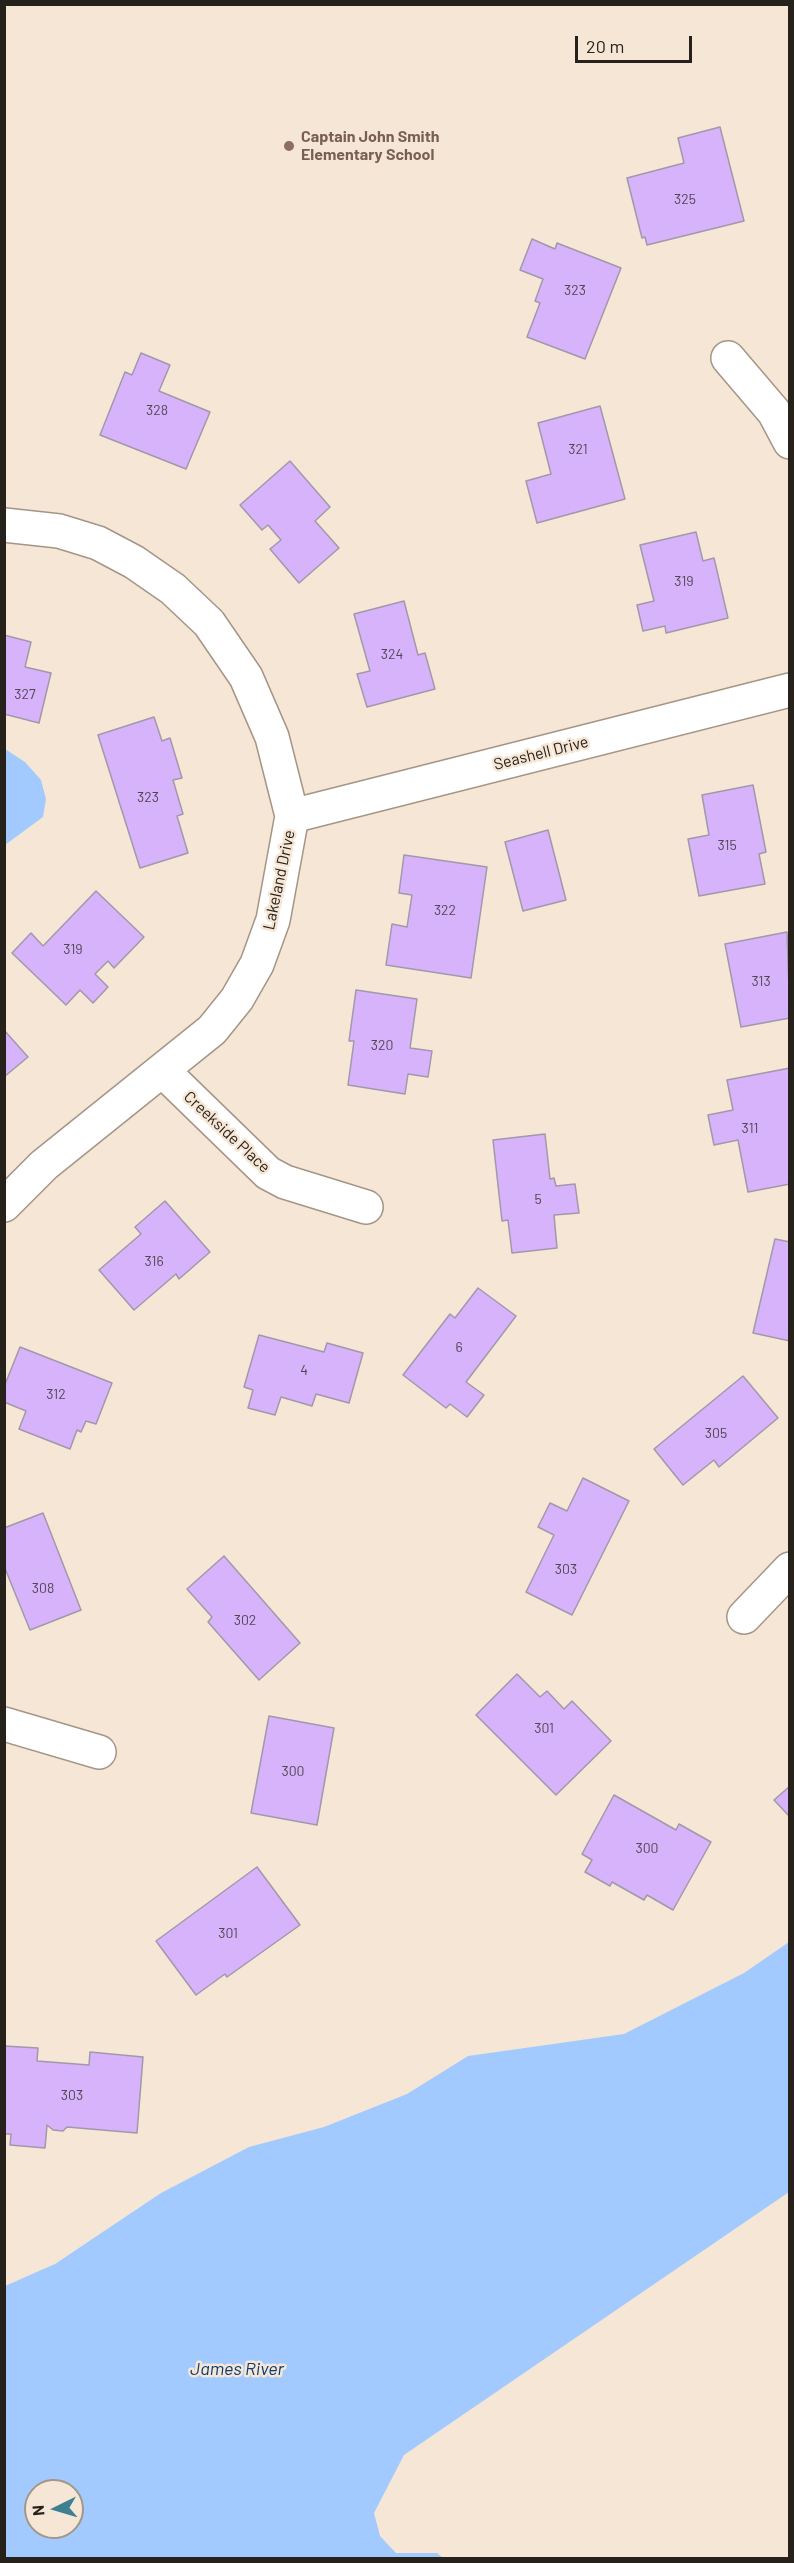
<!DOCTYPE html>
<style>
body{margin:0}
#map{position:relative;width:794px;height:2563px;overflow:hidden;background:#f6e6d5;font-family:Barlow,sans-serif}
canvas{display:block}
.frame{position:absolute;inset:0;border:6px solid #27211b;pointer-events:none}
.north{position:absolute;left:24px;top:2479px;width:60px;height:60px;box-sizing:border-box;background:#f6e6d5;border:2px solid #a3978b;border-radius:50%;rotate:265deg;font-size:16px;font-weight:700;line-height:24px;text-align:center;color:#27211b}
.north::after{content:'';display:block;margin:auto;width:21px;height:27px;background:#3e8092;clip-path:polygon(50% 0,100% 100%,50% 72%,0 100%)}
.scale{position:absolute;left:575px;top:36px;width:117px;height:27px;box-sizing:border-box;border:3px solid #27211b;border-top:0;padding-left:8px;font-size:18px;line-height:21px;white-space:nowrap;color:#27211b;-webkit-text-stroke:4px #f6e6d5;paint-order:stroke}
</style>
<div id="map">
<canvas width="794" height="2563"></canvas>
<div class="frame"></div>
<div class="north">N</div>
<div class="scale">20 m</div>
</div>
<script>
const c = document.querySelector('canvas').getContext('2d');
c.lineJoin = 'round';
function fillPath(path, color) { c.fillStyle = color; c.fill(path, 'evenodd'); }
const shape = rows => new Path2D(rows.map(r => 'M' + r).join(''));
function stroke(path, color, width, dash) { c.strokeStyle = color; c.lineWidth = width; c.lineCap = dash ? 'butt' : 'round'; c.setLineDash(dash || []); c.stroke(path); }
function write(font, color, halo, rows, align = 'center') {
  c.font = font + ' Barlow,sans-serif'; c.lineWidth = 5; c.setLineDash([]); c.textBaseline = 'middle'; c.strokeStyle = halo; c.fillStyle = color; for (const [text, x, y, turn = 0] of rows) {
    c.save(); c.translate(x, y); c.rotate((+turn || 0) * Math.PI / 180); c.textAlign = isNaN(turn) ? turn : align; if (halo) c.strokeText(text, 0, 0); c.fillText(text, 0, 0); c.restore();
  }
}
const water = shape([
 [5,749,25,762,41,780,46,799,43,817,5,845],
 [789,1942,789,2192,404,2455,374,2513,380,2536,396,2553,437,2553,443,2558,5,2558,5,2286,55,2264,161,2193,249,2147,324,2127,407,2094,468,2056,624,2034,744,1973],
 [36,2491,72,2491,72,2527,36,2527]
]);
const building = shape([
 [720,127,744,221,647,245,645,237,642,238,627,178,684,163,678,138,720,127],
 [532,239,555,249,557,243,621,268,585,359,527,337,540,303,535,301,543,279,520,270,532,239],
 [141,353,170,365,159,391,210,412,186,469,100,435,125,372,132,375,141,353],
 [600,406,625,499,537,523,526,481,551,474,538,423,600,406],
 [290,461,330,507,315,521,339,548,299,583,270,549,281,540,268,525,262,530,240,505,290,461],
 [696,532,703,561,714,558,728,618,666,633,665,626,643,631,637,605,654,601,640,545,696,532],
 [404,601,418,655,425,653,435,689,367,707,357,674,370,671,354,614,404,601],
 [4,635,31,642,25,667,51,673,39,723,4,714,4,635],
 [154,717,162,741,170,738,182,778,173,780,183,814,177,816,188,853,140,868,98,735,154,717],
 [753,785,766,852,759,854,765,884,699,896,688,839,709,835,702,795,753,785],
 [548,830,566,900,523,911,505,842,548,830],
 [404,855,487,867,471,978,386,965,392,924,407,927,412,895,399,893,404,855],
 [96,891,144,937,114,968,108,961,95,974,108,987,93,1003,80,990,66,1005,12,953,31,933,43,946,96,891],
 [787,932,790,1018,741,1027,725,944,787,932],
 [356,990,417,999,410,1048,432,1051,428,1077,408,1074,405,1094,348,1085,354,1041,349,1041,356,990],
 [4,1030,28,1057,4,1077,4,1030],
 [790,1068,790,1184,748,1192,738,1140,714,1145,708,1115,733,1110,727,1080,790,1068],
 [545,1134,550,1179,554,1178,556,1186,575,1184,579,1213,554,1215,557,1248,512,1253,508,1220,502,1221,493,1140,545,1134],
 [165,1201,210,1252,179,1279,176,1274,134,1310,99,1270,141,1234,135,1227,165,1201],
 [775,1239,790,1242,790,1341,753,1333,775,1239],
 [478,1288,516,1316,466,1382,484,1395,467,1417,450,1404,446,1408,403,1375,450,1314,455,1318,478,1288],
 [259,1335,324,1352,327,1343,363,1353,349,1403,316,1394,312,1406,281,1397,275,1415,248,1408,253,1390,244,1387,259,1335],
 [20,1347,112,1383,96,1424,86,1421,81,1432,77,1430,70,1449,19,1429,26,1411,4,1402,4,1387,20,1347],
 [743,1376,778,1418,719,1467,714,1460,683,1485,654,1449,743,1376],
 [583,1478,629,1501,572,1615,526,1592,554,1535,538,1527,550,1503,567,1511,583,1478],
 [43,1513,81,1610,30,1630,4,1566,4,1528,43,1513],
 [224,1556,300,1643,259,1680,208,1622,212,1617,187,1589,224,1556],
 [517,1674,540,1697,547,1691,564,1709,572,1701,611,1741,556,1795,476,1715,517,1674],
 [269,1716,334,1728,317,1825,251,1813,269,1716],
 [790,1786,790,1817,774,1800,790,1786],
 [614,1795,676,1830,679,1824,711,1842,673,1910,647,1895,644,1900,612,1882,610,1886,585,1872,592,1860,582,1854,614,1795],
 [257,1867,300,1925,227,1977,225,1974,196,1995,156,1941,257,1867],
 [4,2046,38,2048,37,2061,89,2065,90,2052,143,2057,137,2133,67,2127,63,2131,53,2130,47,2125,45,2148,10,2145,11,2134,4,2134,4,2046]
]);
const minor = shape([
 [728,358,774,412,790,442],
 [4,525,59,531,98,543,134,562,173,589,209,623,246,677,272,737,292,816,273,920,257,964,237,999,212,1030,44,1165,4,1205],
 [292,816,790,690],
 [163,1071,268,1173,285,1182,366,1207],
 [744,1617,790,1569],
 [4,1724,99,1752]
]);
const markers = [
 [289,146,6,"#8d6e63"]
];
const numberNames = [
 ["325",685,199],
 ["323",575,290],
 ["328",157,410],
 ["321",578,449],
 ["319",684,581],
 ["324",392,654],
 ["327",25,694],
 ["323",148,797],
 ["315",727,845],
 ["322",445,910],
 ["319",73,949],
 ["313",761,981],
 ["320",382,1045],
 ["311",750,1128],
 ["5",538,1199],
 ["316",154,1261],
 ["6",459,1347],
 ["4",304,1370],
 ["312",56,1394],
 ["305",716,1433],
 ["303",566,1569],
 ["308",43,1588],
 ["302",245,1620],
 ["301",544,1728],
 ["300",293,1771],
 ["300",647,1848],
 ["301",228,1933],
 ["303",72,2095]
];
const educationNames = [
 ["Captain John Smith",301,137],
 ["Elementary School",301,155]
];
const streetNames = [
 ["Seashell Drive",541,753,-14],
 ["Lakeland Drive",279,880,-78],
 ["Creekside Place",227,1132,43]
];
const waterNames = [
 ["James River",237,2369]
];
fillPath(water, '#a2caff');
fillPath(building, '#d7b3fc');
stroke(building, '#a198aa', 1.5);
stroke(minor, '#a59586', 36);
stroke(minor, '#fff', 33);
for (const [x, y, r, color] of markers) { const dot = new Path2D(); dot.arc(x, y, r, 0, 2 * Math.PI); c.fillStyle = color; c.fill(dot); stroke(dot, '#f6e6d5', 2); }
write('14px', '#534653', null, numberNames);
write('bold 16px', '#785e54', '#f6e6d5', educationNames, 'left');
write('16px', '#27211b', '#f6e6d5', streetNames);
write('italic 18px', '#0b3c75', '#f6e6d5', waterNames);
</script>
